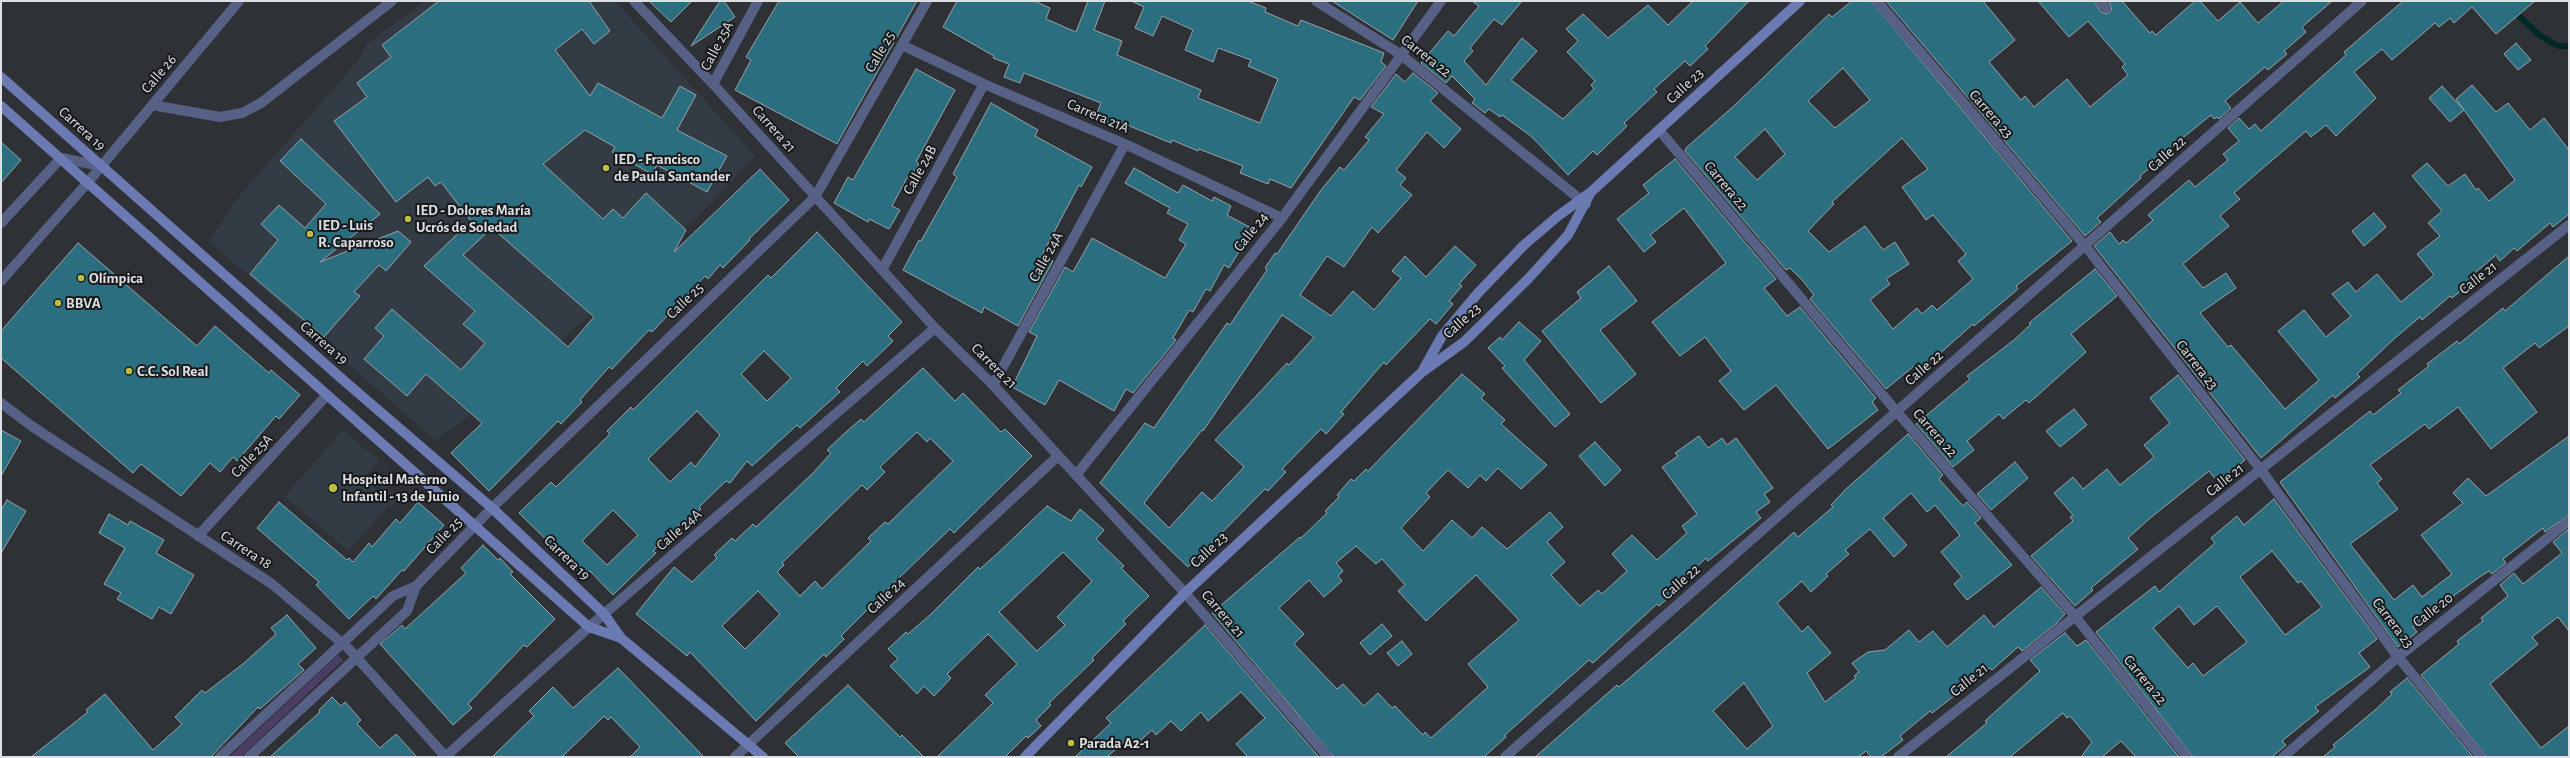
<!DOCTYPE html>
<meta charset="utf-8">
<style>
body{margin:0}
#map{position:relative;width:2570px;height:758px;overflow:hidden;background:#2e3236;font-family:"Alegreya Sans",sans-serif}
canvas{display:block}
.frame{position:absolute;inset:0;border:2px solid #dde0e3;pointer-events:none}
</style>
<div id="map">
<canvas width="2570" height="758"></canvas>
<div class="frame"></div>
</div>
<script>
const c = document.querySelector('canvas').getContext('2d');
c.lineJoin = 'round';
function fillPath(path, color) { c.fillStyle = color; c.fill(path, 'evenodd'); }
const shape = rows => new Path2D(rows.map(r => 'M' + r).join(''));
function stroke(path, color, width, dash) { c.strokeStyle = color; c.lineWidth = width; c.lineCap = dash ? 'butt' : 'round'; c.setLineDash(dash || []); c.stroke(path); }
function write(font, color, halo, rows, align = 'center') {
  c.font = font + ' "Alegreya Sans",sans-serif'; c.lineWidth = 4; c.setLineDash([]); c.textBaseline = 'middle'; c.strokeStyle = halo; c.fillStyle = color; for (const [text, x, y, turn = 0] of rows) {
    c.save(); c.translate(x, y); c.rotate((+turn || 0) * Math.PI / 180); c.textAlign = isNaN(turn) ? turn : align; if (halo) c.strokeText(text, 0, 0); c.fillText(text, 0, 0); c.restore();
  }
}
const built = shape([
 [425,1,615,1,755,156,701,213,592,313,500,394,435,440,209,241,241,194,357,62,367,44],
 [343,430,379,461,364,478,378,491,383,485,399,499,392,507,389,505,348,551,285,496]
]);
const green = shape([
 [338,655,343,660,241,757,229,757]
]);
const stream = shape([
 [2507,1,2521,18,2539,35,2558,46,2569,46]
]);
const building = shape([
 [439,1,589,1,610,31,594,44,582,29,555,50,590,96,598,83,662,118,680,86,696,95,677,130,727,156,707,192,657,165,652,174,612,152,615,147,585,130,543,164,603,219,613,209,623,218,646,193,686,230,674,252,760,169,789,200,749,239,750,240,723,268,720,265,708,279,705,276,652,332,649,330,612,369,609,367,580,400,582,402,561,424,558,421,489,491,451,453,482,423,426,374,407,396,364,359,384,336,375,328,392,309,461,370,485,343,463,324,475,311,424,266,471,221,441,182,435,186,428,177,396,202,334,121,367,97,357,83,391,57,382,45,439,1],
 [492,228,594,317,568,347,463,255,492,228],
 [649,1,692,1,671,22,649,1],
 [720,1,724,1,735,17,691,46,720,1],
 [779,1,917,1,837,144,735,90,751,60,746,57,779,1],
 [957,1,1034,1,1050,8,1046,19,1076,32,1088,1,1105,1,1094,30,1122,41,1117,55,1201,90,1198,98,1260,123,1278,79,1248,66,1251,60,1218,48,1213,62,1185,50,1193,30,1162,16,1153,36,1135,28,1144,7,1131,1,1248,1,1266,8,1265,12,1298,26,1301,20,1384,53,1381,62,1386,66,1360,100,1354,97,1291,188,1270,179,1268,184,1240,173,1243,166,1199,149,1198,151,1172,140,1171,143,1115,120,1113,125,1095,118,1101,103,1024,73,1020,83,1004,77,1009,64,993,58,994,56,943,27,957,1],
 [1332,1,1418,1,1393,40,1332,1],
 [1472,1,1522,1,1502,25,1494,19,1470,48,1473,51,1464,61,1486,85,1522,38,1537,51,1511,80,1563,119,1594,89,1591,85,1595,81,1567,52,1578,41,1566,29,1583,14,1608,38,1648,5,1668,25,1693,1,1749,1,1705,46,1708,49,1690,66,1685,61,1654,89,1657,92,1624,123,1627,126,1597,155,1593,151,1568,175,1532,137,1502,115,1500,117,1489,109,1485,113,1472,103,1475,99,1452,76,1446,83,1421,63,1448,31,1454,36,1479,6,1472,1],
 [1852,1,1871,1,2072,241,2016,286,2018,289,1974,326,1973,324,1919,372,1914,366,1886,389,1810,299,1814,295,1803,281,1790,268,1786,270,1685,151,1686,148,1736,104,1829,14,1832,17,1852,1],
 [1843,68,1870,100,1835,128,1808,101,1843,68],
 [1765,129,1785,154,1757,180,1735,157,1765,129],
 [1902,138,1928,169,1902,187,1926,220,1933,215,1966,254,1958,261,1973,279,1937,310,1932,305,1922,314,1917,308,1893,329,1870,300,1890,284,1886,279,1909,264,1895,242,1883,250,1865,226,1829,252,1808,231,1834,204,1832,202,1902,138],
 [1886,1,1983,1,2015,40,1989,62,2021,100,2025,96,2034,107,2067,79,2090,107,2128,75,2122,67,2125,64,2088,21,2069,37,2038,1,2094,1,2101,12,2107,14,2112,10,2109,1,2122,1,2150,33,2152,31,2156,35,2195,1,2200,1,2218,21,2240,2,2258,23,2284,1,2332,1,2302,27,2306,32,2284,51,2287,54,2268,70,2265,67,2225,101,2231,108,2219,119,2217,117,2214,119,2211,115,2159,157,2160,159,2140,176,2141,178,2097,218,2101,222,2085,236,1886,1],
 [2403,1,2535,1,2496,34,2472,7,2454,23,2450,18,2439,27,2435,23,2392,60,2382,49,2354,72,2376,98,2336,136,2326,125,2311,137,2306,131,2234,193,2240,199,2220,216,2229,226,2183,264,2203,288,2226,273,2236,288,2200,313,2228,347,2231,345,2285,409,2319,380,2278,331,2304,310,2326,337,2351,316,2332,294,2348,282,2356,292,2377,274,2401,302,2434,275,2417,254,2440,236,2428,223,2442,211,2412,176,2427,163,2448,186,2465,174,2476,190,2478,188,2489,201,2515,180,2456,99,2472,85,2496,112,2508,103,2530,130,2544,118,2569,150,2569,214,2553,227,2550,223,2517,251,2514,248,2500,261,2496,255,2469,278,2472,282,2452,298,2450,296,2422,320,2420,317,2395,338,2357,374,2360,377,2335,398,2333,395,2261,458,2094,246,2110,232,2119,244,2123,240,2126,243,2153,220,2148,215,2189,180,2195,187,2228,160,2223,154,2239,141,2228,128,2239,118,2249,129,2255,124,2261,131,2346,55,2344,52,2403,1],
 [2516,43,2531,60,2518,70,2504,54,2516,43],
 [916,69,955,90,916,162,919,164,911,178,908,176,892,206,900,210,889,229,869,219,868,222,834,203,848,177,853,180,916,69],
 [1413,73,1438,93,1430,101,1461,129,1444,148,1427,132,1396,170,1406,178,1400,185,1412,195,1378,233,1372,227,1344,267,1327,256,1300,295,1331,316,1353,291,1374,310,1401,278,1392,271,1405,256,1426,277,1455,246,1476,265,1459,284,1462,286,1449,301,1453,304,1436,324,1430,319,1386,365,1384,362,1341,412,1344,414,1326,434,1321,429,1282,469,1286,472,1268,491,1265,489,1188,567,1100,483,1145,423,1154,428,1227,323,1230,325,1267,270,1265,268,1275,253,1277,254,1321,190,1340,167,1344,170,1369,140,1365,137,1384,114,1371,107,1396,74,1405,82,1413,73],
 [1282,315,1314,337,1289,365,1287,363,1215,440,1244,467,1212,501,1202,492,1169,528,1144,503,1202,430,1203,431,1282,315],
 [2442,86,2464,110,2450,122,2429,98,2442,86],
 [991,103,1038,130,1035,136,1092,167,1081,187,1079,185,1042,255,1053,261,1018,326,984,307,982,313,903,270,919,240,921,241,957,177,953,174,991,103],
 [301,139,380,214,320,262,398,231,411,242,386,271,379,265,354,292,360,296,324,337,250,274,278,240,261,224,279,205,305,228,326,204,280,161,301,139],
 [1,142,21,160,1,183,1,142],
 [1675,159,1776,279,1764,288,1787,316,1800,307,1876,398,1872,402,1878,410,1828,449,1776,385,1744,410,1719,381,1731,371,1705,337,1680,356,1652,322,1726,263,1684,208,1650,235,1656,242,1644,252,1617,219,1649,193,1643,185,1675,159],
 [1134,168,1178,193,1183,185,1212,201,1214,197,1231,206,1227,215,1253,229,1229,268,1224,265,1210,291,1206,289,1193,312,1189,310,1173,338,1176,340,1133,393,1126,389,1114,411,1059,380,1045,405,1012,387,1037,336,1029,332,1065,267,1073,272,1092,238,1165,278,1186,244,1179,240,1188,224,1167,213,1170,208,1125,183,1134,168],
 [2374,213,2386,227,2364,246,2352,231,2374,213],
 [817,232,902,322,888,336,893,341,867,366,863,361,836,388,840,392,800,428,797,425,752,466,747,461,730,483,726,481,699,507,701,509,684,526,681,523,653,551,656,553,613,595,590,571,586,574,567,555,565,558,519,513,551,482,556,487,610,434,607,431,631,407,633,410,768,275,771,278,817,232],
 [764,351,791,378,767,401,741,374,764,351],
 [697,411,720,435,695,467,691,462,670,482,648,459,697,411],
 [613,510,638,535,607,565,582,541,613,510],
 [78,243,197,346,215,326,269,373,271,370,300,395,279,419,276,416,237,461,233,457,220,472,210,463,181,496,141,464,133,473,1,358,1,331,78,243],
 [2569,256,2569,326,2539,348,2535,343,2503,368,2537,412,2491,449,2458,407,2429,429,2425,424,2370,465,2382,479,2377,483,2398,509,2350,544,2394,600,2413,585,2422,597,2452,574,2421,535,2463,503,2453,493,2468,478,2486,496,2569,436,2569,515,2545,532,2543,528,2503,559,2506,563,2492,574,2489,571,2481,576,2438,607,2413,627,2417,632,2398,647,2280,482,2370,411,2373,415,2401,393,2398,390,2429,366,2427,364,2457,341,2459,344,2503,308,2505,311,2569,256],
 [1609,266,1637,301,1600,330,1636,374,1601,403,1542,331,1581,298,1577,292,1609,266],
 [2095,269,2117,296,2071,334,2086,352,2029,403,2026,400,2003,419,1999,414,1967,441,1974,450,1953,467,1916,424,1970,379,1967,376,2014,340,2031,324,2029,323,2095,269],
 [1519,322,1541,341,1524,360,1570,414,1555,427,1502,368,1505,366,1488,348,1500,337,1502,340,1519,322],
 [923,368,955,401,963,393,1001,432,1005,429,1032,456,954,533,950,529,903,574,841,636,844,639,826,657,824,654,756,721,690,652,687,656,636,614,674,567,692,582,717,558,714,555,732,538,735,541,753,524,756,527,813,473,831,453,827,450,846,432,861,419,864,422,923,368],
 [917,432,927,442,930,438,953,461,888,524,885,522,868,538,871,541,822,589,815,581,800,596,777,572,784,565,782,563,862,485,867,490,885,472,880,467,917,432],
 [758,591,780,614,745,649,722,626,758,591],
 [1462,374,1485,394,1481,398,1505,420,1501,424,1547,465,1521,489,1498,468,1486,481,1480,475,1468,488,1448,470,1426,493,1430,497,1401,528,1423,551,1452,520,1472,538,1482,527,1507,549,1550,512,1563,527,1547,542,1565,562,1551,575,1580,606,1598,590,1602,594,1627,571,1612,554,1632,535,1657,560,1687,533,1682,526,1697,514,1662,467,1678,456,1675,453,1699,436,1708,448,1722,438,1727,445,1736,438,1773,488,1764,494,1770,502,1756,512,1761,518,1708,561,1706,558,1677,585,1679,588,1659,606,1657,604,1593,663,1589,660,1505,735,1506,737,1484,757,1334,757,1212,613,1300,537,1301,538,1327,513,1325,511,1339,497,1337,495,1351,479,1354,481,1366,469,1368,471,1462,374],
 [1356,546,1376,564,1382,559,1405,585,1398,591,1426,621,1476,575,1519,620,1468,664,1488,687,1431,738,1425,732,1423,735,1395,706,1392,708,1378,693,1364,706,1343,684,1337,689,1294,644,1304,634,1279,608,1309,580,1324,597,1342,581,1338,576,1343,571,1336,563,1356,546],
 [2178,375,2245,460,2218,482,2209,471,2149,519,2128,538,2138,549,2091,588,2093,590,2075,606,2031,556,2073,521,2070,517,2073,515,2054,493,2073,477,2083,489,2107,469,2120,485,2154,457,2144,445,2170,423,2150,398,2178,375],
 [2074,409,2087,425,2060,447,2046,431,2074,409],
 [1,430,21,441,1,476,1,430],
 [1908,434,1943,475,1939,479,1963,506,1967,502,1981,518,1975,523,2012,565,1967,600,1954,584,1962,577,1941,552,1960,535,1935,505,1927,512,1911,493,1883,518,1907,545,1894,557,1870,529,1845,550,1849,554,1826,574,1828,576,1811,592,1802,581,1777,603,1802,632,1808,626,1831,653,1807,673,1825,702,1856,678,1854,676,1859,672,1852,663,1868,652,1885,650,1909,630,1919,642,1933,631,1947,647,1984,615,1994,627,2041,587,2065,614,2057,623,2022,651,2018,647,1992,670,1990,668,1932,713,1930,711,1900,736,1903,740,1881,757,1871,757,1866,751,1858,757,1535,757,1617,685,1619,687,1684,631,1794,532,1798,537,1833,507,1831,505,1846,489,1908,434],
 [1744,683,1773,726,1747,749,1713,711,1744,683],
 [1595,442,1621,470,1605,486,1579,456,1595,442],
 [2015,462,2028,478,1991,510,1977,494,2015,462],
 [2274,499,2377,639,2359,653,2370,667,2315,707,2319,711,2282,741,2286,745,2272,757,2193,757,2096,632,2155,586,2159,592,2215,543,2211,538,2237,516,2244,525,2274,499],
 [2272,551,2298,583,2301,581,2322,607,2285,635,2240,577,2272,551],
 [2179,606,2194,625,2217,606,2247,642,2203,676,2193,663,2188,668,2153,628,2179,606],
 [7,500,26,511,1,553,1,510,7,500],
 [279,502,347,560,349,558,353,562,369,543,372,547,396,519,400,523,418,502,444,525,404,571,402,570,376,599,373,596,349,619,316,585,319,582,257,528,279,502],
 [1047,506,1071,521,1080,509,1104,530,1096,539,1124,566,1121,568,1149,596,1123,621,1126,624,1092,658,1094,660,1049,703,1051,705,1036,720,1041,726,1028,738,1026,736,1005,757,937,757,993,703,985,695,1017,664,988,634,947,674,951,678,934,696,924,686,917,694,890,666,898,659,888,649,906,632,908,634,930,615,978,567,980,569,998,553,1047,506],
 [1063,552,1092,581,1057,617,1065,625,1037,651,999,612,1063,552],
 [109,514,128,525,130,521,164,540,156,553,194,575,171,614,159,607,152,619,117,599,121,593,104,584,125,548,99,533,109,514],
 [2569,529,2569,631,2558,617,2532,637,2538,644,2490,684,2541,748,2569,726,2569,757,2487,757,2421,675,2459,644,2457,641,2483,621,2481,618,2508,596,2500,585,2514,573,2523,584,2562,553,2553,542,2569,529],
 [483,545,498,560,500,558,513,572,510,574,555,619,527,647,524,645,468,704,472,708,453,725,380,644,402,625,405,629,466,573,461,568,483,545],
 [287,615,316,648,298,664,304,670,260,709,258,707,211,757,31,757,88,712,86,710,105,694,153,750,182,724,175,717,202,690,205,693,243,664,276,634,271,628,287,615],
 [1382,624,1392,636,1370,655,1360,643,1382,624],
 [1205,625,1319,757,1248,757,1236,744,1265,718,1241,692,1208,721,1201,712,1181,731,1171,721,1156,735,1152,730,1133,747,1126,740,1107,757,1075,757,1111,723,1106,718,1205,625],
 [2065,633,2077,646,2086,640,2179,757,2136,757,2121,741,2102,757,2081,757,2092,742,2070,716,2067,718,2063,713,2010,757,1946,757,1987,723,1985,721,2040,671,2030,660,2065,633],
 [1402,641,1412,654,1398,666,1387,653,1402,641],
 [618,668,704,757,630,757,640,747,611,717,608,720,604,716,562,757,492,757,534,716,529,711,553,687,573,708,618,668],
 [2407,678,2473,757,2323,757,2335,747,2333,745,2375,710,2392,694,2390,692,2407,678],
 [848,685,900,737,902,735,924,757,799,757,785,743,848,685],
 [332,697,341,706,345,702,361,720,357,724,380,748,396,734,417,757,270,757,320,712,319,710,332,697]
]);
const lane = shape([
 [2100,1,2106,8],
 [152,105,220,117,242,113,261,103,392,1],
 [220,757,393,596,416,586],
 [249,757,407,611,416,586]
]);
const street = shape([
 [634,1,713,84,935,328,993,385,1185,593,1328,757],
 [1316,1,1400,54,1586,204],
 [1877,1,2086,247,2261,470,2398,657,2481,757],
 [902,45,984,84,1125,144,1282,218],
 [713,84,758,1],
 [1659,130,1897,412,2074,615,2187,757],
 [1,223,61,158,101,166],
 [882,270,984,84],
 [1,281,89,181,239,1],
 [993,385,1125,144],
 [1,403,33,427,272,584,349,649,446,757],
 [1076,475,1282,218,1441,1],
 [198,536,327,395],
 [416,586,492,508,815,197,927,1],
 [445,757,589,627,935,328],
 [735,757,1058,456],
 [1505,757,2362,1],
 [1898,757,2569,225],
 [2283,757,2398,657,2569,521]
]);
const secondary = shape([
 [1,77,342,379,492,508,604,614,621,638,763,757],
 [1,106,589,627,621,638],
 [1423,370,1442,336,1478,293,1524,245,1558,216,1591,192,1800,1],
 [1025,757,1185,593,1421,373,1464,342,1528,279,1568,235,1591,192]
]);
const markers = [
 [606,168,4,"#bdbf43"],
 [408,219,4,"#bdbf43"],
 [310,234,4,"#bdbf43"],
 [81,278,4,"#bdbf43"],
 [58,303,4,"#bdbf43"],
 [129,371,4,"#bdbf43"],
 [333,488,5,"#bdbf43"],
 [1071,743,4,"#bdbf43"]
];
const streetNames = [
 ["Calle 25A",717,46,-62],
 ["Calle 25",880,52,-60],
 ["Carrera 22",1426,56,38],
 ["Calle 26",159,74,-50],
 ["Calle 23",1685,86,-43],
 ["Carrera 23",1991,114,49],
 ["Carrera 21A",1098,116,23],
 ["Carrera 19",82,129,42],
 ["Carrera 21",774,129,48],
 ["Calle 22",2167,154,-42],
 ["Calle 24B",920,170,-61],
 ["Carrera 22",1726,186,50],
 ["Calle 24",1251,232,-51],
 ["Calle 24A",1046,257,-61],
 ["Calle 21",2478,278,-38],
 ["Calle 25",685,301,-44],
 ["Calle 23",1462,321,-42],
 ["Carrera 19",324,343,41],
 ["Carrera 23",2197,365,52],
 ["Carrera 21",994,366,45],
 ["Calle 22",1924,368,-41],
 ["Carrera 22",1935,433,49],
 ["Calle 25A",252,456,-47],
 ["Calle 21",2225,480,-38],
 ["Calle 24A",679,530,-41],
 ["Calle 25",444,536,-46],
 ["Carrera 18",246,550,33],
 ["Calle 23",1209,550,-43],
 ["Carrera 19",567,558,44],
 ["Calle 22",1681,582,-41],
 ["Calle 24",886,596,-43],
 ["Calle 20",2433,610,-38],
 ["Carrera 21",1223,614,49],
 ["Carrera 23",2393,623,53],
 ["Calle 21",1969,680,-39],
 ["Carrera 22",2145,680,51]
];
const poiNames = [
 ["IED - Francisco",614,159],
 ["de Paula Santander",614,176],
 ["IED - Dolores María",416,210],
 ["Ucrós de Soledad",416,227],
 ["IED - Luis",318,225],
 ["R. Caparroso",318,242],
 ["Olímpica",89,278],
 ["BBVA",66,303],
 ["C.C. Sol Real",137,371],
 ["Hospital Materno",342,479],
 ["Infantil - 13 de Junio",342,496],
 ["Parada A2-1",1079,743]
];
fillPath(built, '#333c45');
fillPath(green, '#4b3d64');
stroke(stream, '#002827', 6);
fillPath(building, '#2b6e80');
stroke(building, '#9aa2a5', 1);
stroke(lane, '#576185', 10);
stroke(street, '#576185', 10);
stroke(secondary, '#6c7ab4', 10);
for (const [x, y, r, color] of markers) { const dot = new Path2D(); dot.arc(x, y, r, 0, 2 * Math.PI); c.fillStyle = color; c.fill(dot); stroke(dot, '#181a1c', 1.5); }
write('15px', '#dde0e3', '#181a1c', streetNames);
write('bold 15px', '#dde0e3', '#181a1c', poiNames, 'left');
</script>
